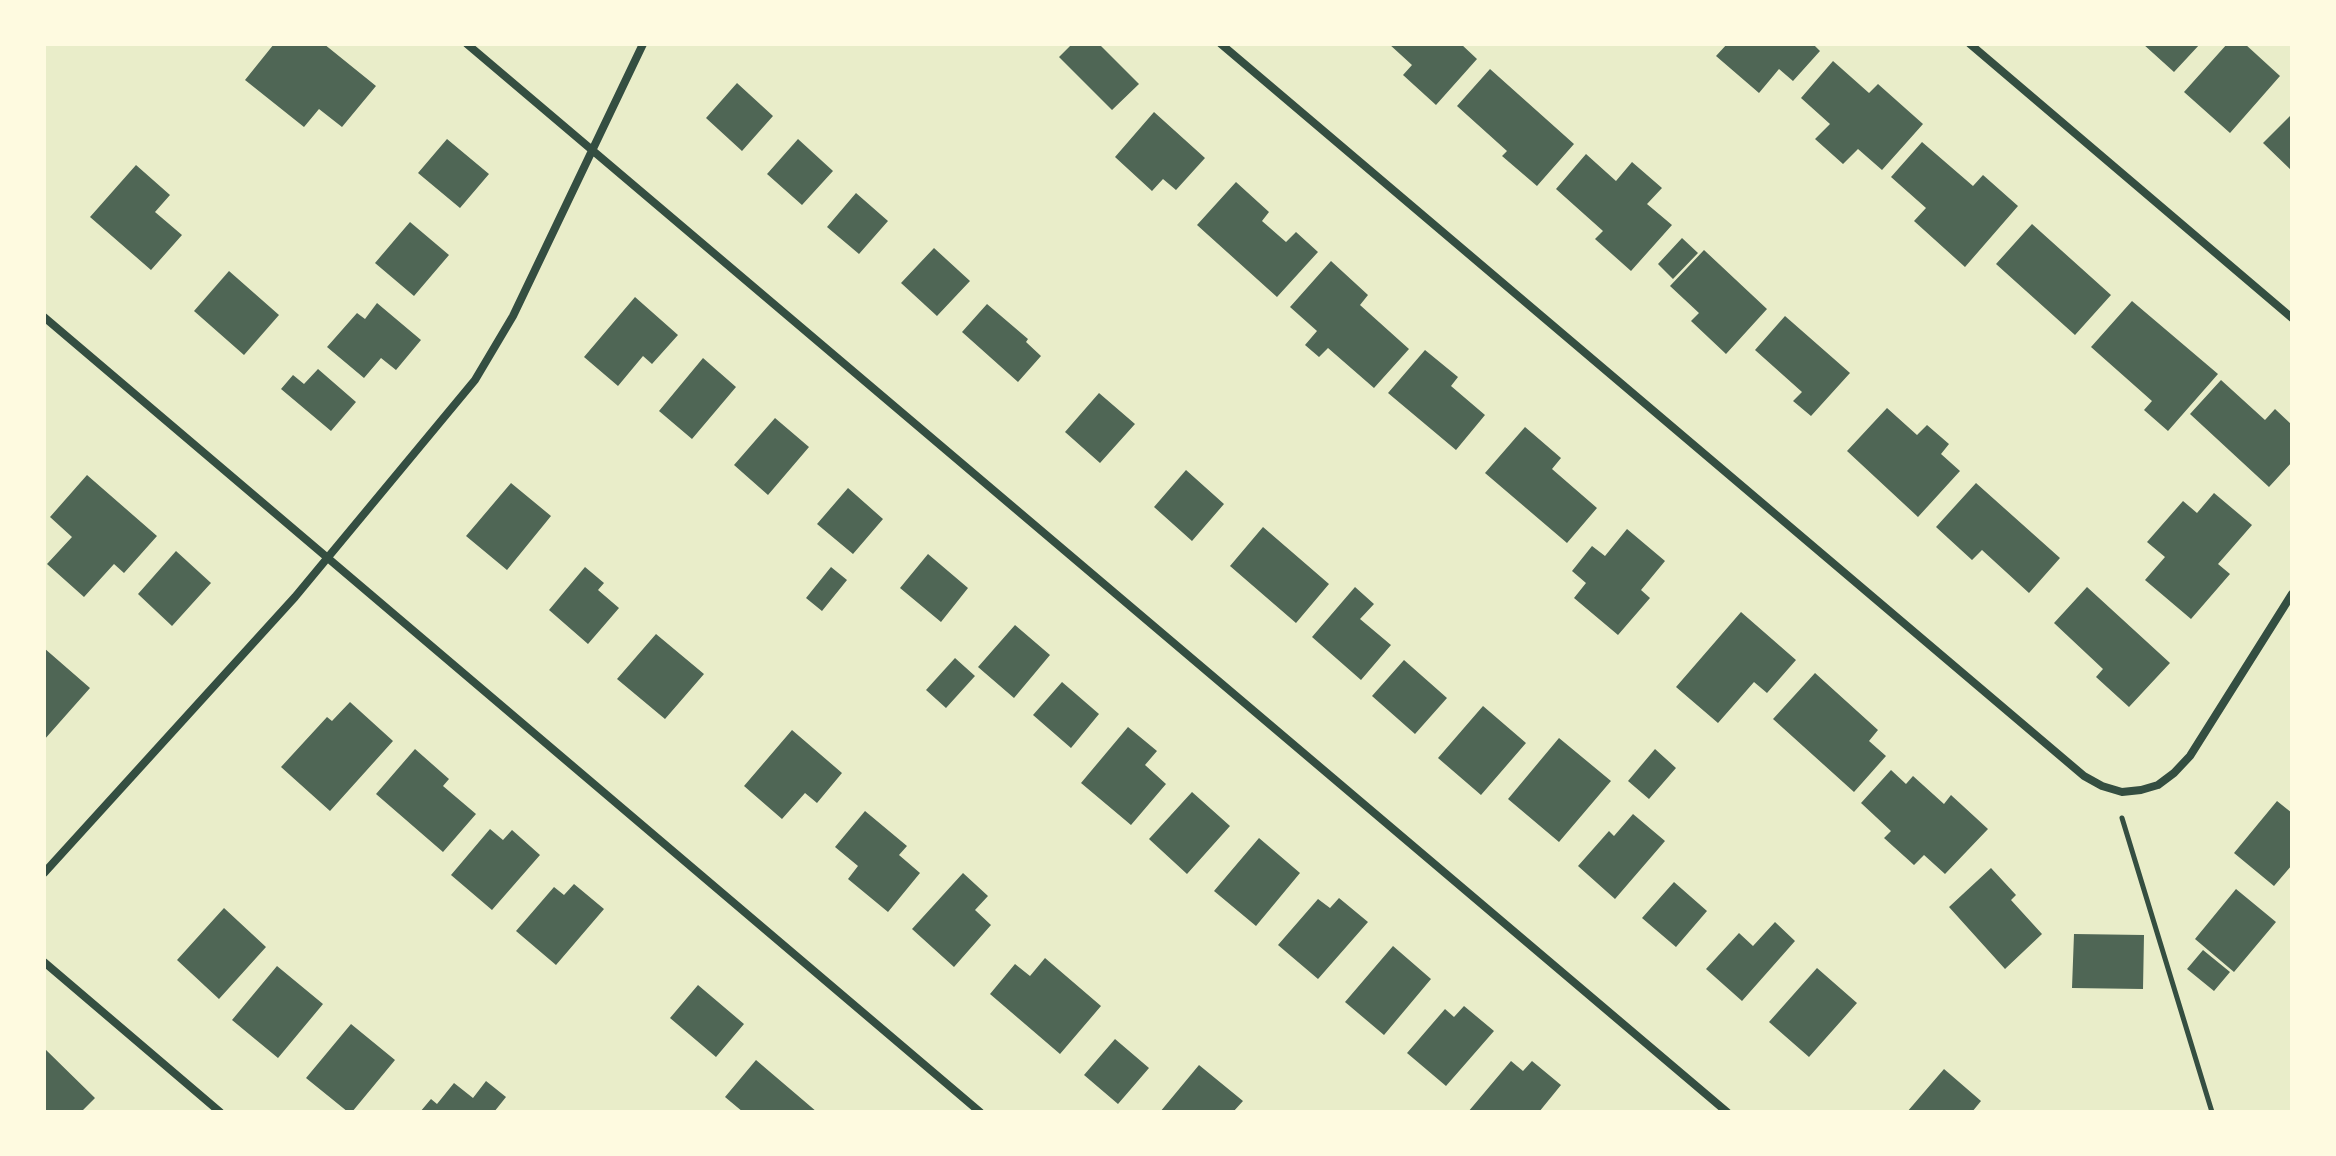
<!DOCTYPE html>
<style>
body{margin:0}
#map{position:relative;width:2336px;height:1156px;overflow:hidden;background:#e9edc9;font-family:"PT Sans Narrow",sans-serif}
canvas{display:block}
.frame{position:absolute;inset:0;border:46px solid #fefae0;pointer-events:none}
</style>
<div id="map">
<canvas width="2336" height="1156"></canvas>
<div class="frame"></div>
</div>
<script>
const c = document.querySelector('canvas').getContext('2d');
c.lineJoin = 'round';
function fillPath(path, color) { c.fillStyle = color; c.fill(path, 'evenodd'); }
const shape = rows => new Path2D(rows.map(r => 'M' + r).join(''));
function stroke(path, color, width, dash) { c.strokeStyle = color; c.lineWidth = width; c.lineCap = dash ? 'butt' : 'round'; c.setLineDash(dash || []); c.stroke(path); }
const building = shape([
 [274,44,324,44,376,86,342,127,319,109,304,127,245,80],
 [1072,44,1099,44,1139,84,1112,110,1059,57],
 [1389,44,1461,44,1477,59,1436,105,1403,75,1412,65],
 [1727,44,1813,44,1820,51,1793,81,1779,69,1759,93,1716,56],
 [2143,44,2200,44,2174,72],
 [2227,44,2245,44,2280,76,2230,133,2184,92],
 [1833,61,1869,93,1878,84,1923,124,1882,170,1858,149,1843,164,1815,139,1830,124,1801,98],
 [1490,69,1574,144,1537,186,1502,156,1507,151,1457,106],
 [737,83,773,116,742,151,706,118],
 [1154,112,1205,158,1176,190,1163,179,1152,191,1115,157],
 [2292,114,2292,171,2263,143],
 [447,139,489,174,460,208,418,173],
 [798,139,833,171,802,205,767,174],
 [1922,142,1973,186,1983,175,2018,206,1965,267,1914,221,1926,208,1891,177],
 [1586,154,1616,181,1632,162,1662,188,1647,204,1672,225,1631,271,1595,239,1603,231,1556,189],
 [136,165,170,195,155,212,182,235,151,270,90,217],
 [1236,182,1269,212,1262,221,1286,242,1296,232,1318,252,1277,297,1197,225],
 [856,193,888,221,859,254,827,227],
 [410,222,449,255,414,296,375,263],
 [2032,224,2111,295,2075,335,1996,264],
 [1682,238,1698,253,1673,279,1658,264],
 [934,248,970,281,937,316,901,283],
 [1704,250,1767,309,1726,354,1691,321,1699,313,1670,286],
 [1331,261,1368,295,1360,305,1409,349,1374,388,1328,348,1319,357,1305,345,1317,331,1290,307],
 [229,271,279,315,244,355,194,311],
 [635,297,678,335,652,364,643,356,618,386,584,357],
 [2132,301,2218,374,2168,431,2144,410,2152,401,2091,347],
 [377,303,421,340,396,370,381,358,364,378,327,347,357,313,365,319],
 [987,304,1028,339,1026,342,1041,356,1018,382,962,332],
 [1785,316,1850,373,1811,416,1793,401,1802,392,1755,350],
 [1425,350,1458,377,1451,386,1485,415,1456,450,1388,393],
 [703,358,736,387,692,439,659,411],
 [318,369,356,402,331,431,281,389,293,375,304,384],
 [2221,380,2265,420,2275,409,2292,425,2292,462,2269,487,2190,414],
 [1099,393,1135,424,1100,463,1065,432],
 [1887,408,1917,435,1927,425,1949,444,1941,454,1960,471,1918,517,1847,451],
 [775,418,809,447,768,495,734,465],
 [1525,427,1561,458,1552,469,1597,508,1567,543,1485,473],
 [1186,470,1224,504,1192,541,1154,507],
 [87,475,157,536,124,573,114,564,84,597,47,564,72,537,50,517],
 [511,483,551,516,507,570,466,536],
 [1976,483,2060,558,2029,593,1982,550,1972,560,1936,527],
 [848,488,883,519,853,554,817,524],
 [2214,493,2252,525,2218,564,2230,574,2191,619,2145,580,2165,557,2147,542,2183,501,2197,513],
 [1263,527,1329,584,1296,623,1230,566],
 [1627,529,1665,561,1641,590,1650,598,1618,635,1574,598,1586,583,1572,571,1592,546,1605,556],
 [176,551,211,583,172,626,138,594],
 [928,554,968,588,941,622,900,588],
 [585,567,604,583,598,590,619,608,588,644,549,610],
 [831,567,847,580,822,611,806,598],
 [1355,587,1374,604,1360,619,1391,645,1361,680,1312,637],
 [2087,587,2170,663,2129,707,2096,677,2103,669,2054,623],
 [1741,612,1796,660,1767,693,1754,682,1718,723,1676,687],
 [1015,625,1050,655,1014,698,978,667],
 [656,634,704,674,665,719,617,679],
 [44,648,90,688,44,740],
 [955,658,975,676,946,708,926,690],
 [1404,660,1447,698,1415,734,1372,696],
 [1815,673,1878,730,1869,741,1886,756,1854,792,1773,719],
 [1062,682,1099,714,1071,748,1033,715],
 [350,702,393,741,330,811,281,767,327,717,332,721],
 [1483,706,1526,743,1481,795,1438,758],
 [1128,727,1157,751,1145,765,1166,784,1131,825,1081,783],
 [792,730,842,773,817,803,805,793,782,819,744,786],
 [1559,738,1611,781,1559,842,1508,799],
 [415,749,449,779,443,786,476,814,443,852,376,794],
 [1655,749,1676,768,1649,799,1628,781],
 [1891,770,1906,784,1913,776,1944,804,1951,795,1988,829,1945,874,1924,855,1914,865,1884,838,1891,831,1861,803],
 [1192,792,1230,826,1187,874,1149,839],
 [2277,801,2292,813,2292,865,2274,886,2234,853],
 [865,811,907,846,899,855,920,873,888,912,848,879,858,866,835,847],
 [1633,814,1665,841,1615,899,1578,866,1609,831,1614,836],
 [490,829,503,840,512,830,540,855,492,910,451,875],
 [1259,838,1300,873,1256,926,1214,891],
 [1991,868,2016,895,2011,900,2042,934,2005,969,1949,907],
 [963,873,988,896,975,910,991,925,954,967,912,929],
 [1674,882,1707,911,1676,947,1642,918],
 [574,884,604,909,556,965,516,931,554,887,564,895],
 [2236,889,2276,922,2234,972,2195,939],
 [1339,898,1368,922,1318,979,1278,945,1318,899,1330,908],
 [224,908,266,947,219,999,177,960],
 [1775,922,1795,941,1742,1001,1706,969,1739,933,1753,946],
 [2074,934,2144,935,2143,989,2072,988],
 [1393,946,1431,979,1384,1035,1345,1002],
 [2203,950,2230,972,2214,991,2187,969],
 [1045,958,1101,1006,1060,1054,990,994,1015,964,1030,976],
 [277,966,323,1004,278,1058,232,1020],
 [1817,968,1857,1003,1809,1057,1769,1022],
 [698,985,744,1024,716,1057,670,1018],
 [1464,1006,1494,1031,1446,1086,1407,1053,1445,1009,1454,1017],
 [351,1024,395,1060,352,1112,348,1112,306,1078],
 [1115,1039,1149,1068,1118,1104,1084,1075],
 [44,1048,95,1098,81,1112,44,1112],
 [756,1060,817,1112,743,1112,725,1097],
 [1511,1061,1523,1071,1532,1061,1561,1085,1539,1112,1468,1112],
 [1199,1065,1243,1101,1233,1112,1160,1112],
 [1944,1069,1981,1101,1972,1112,1907,1112],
 [486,1081,506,1097,494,1112,420,1112,431,1099,437,1104,454,1083,473,1098]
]);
const path = shape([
 [2122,818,2212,1112]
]);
const minor = shape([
 [467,44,1727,1112],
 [1221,44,2084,776,2102,786,2122,792,2141,790,2158,785,2174,773,2190,756,2292,594],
 [1970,44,2292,318],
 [44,317,980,1112],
 [44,873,295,597,475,380,513,316,643,44],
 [44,962,220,1112]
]);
fillPath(building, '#4f6655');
stroke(path, '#344e41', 5);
stroke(minor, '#344e41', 8);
</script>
